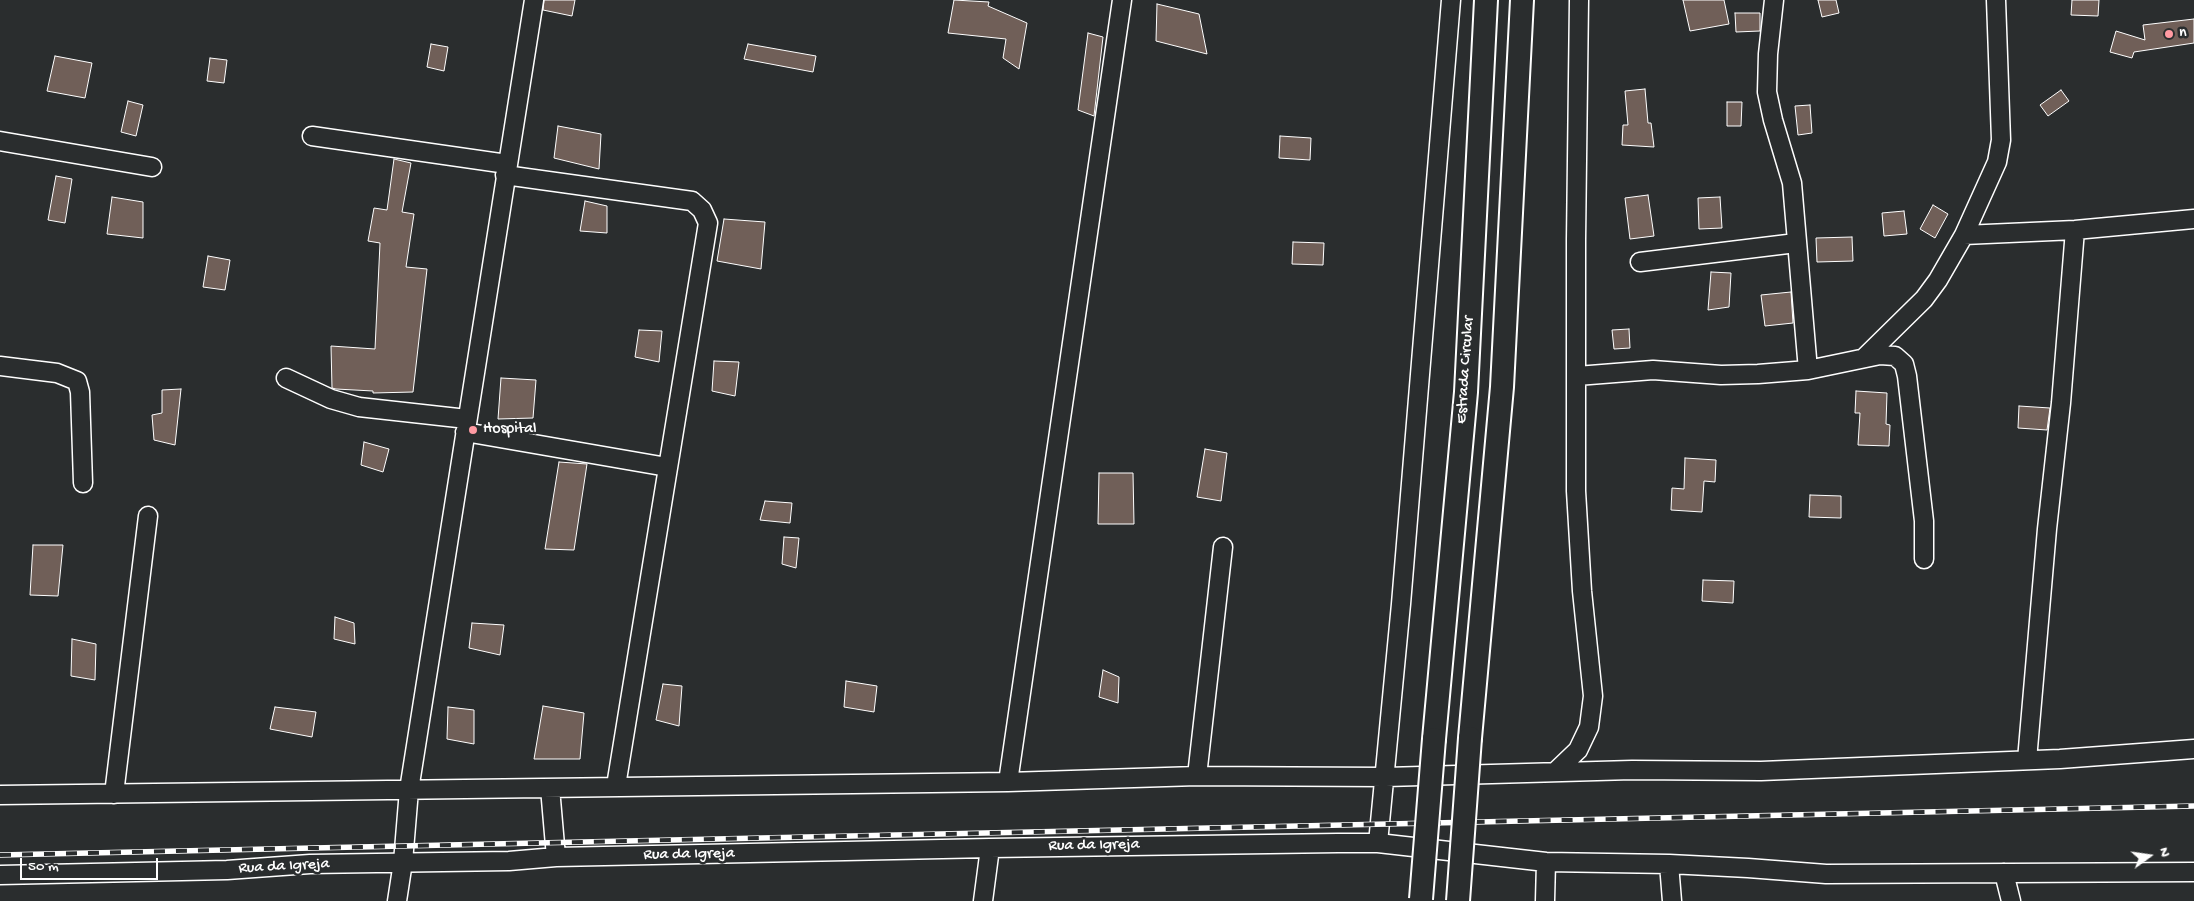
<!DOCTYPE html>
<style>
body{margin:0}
#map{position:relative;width:2194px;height:901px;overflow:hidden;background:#2a2d2e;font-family:"Gochi Hand",sans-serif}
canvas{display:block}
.north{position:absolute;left:2124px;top:831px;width:50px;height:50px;-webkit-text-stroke:4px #2a2d2e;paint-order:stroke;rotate:76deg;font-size:14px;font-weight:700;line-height:20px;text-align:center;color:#fff}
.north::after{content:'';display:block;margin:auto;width:18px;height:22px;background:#fff;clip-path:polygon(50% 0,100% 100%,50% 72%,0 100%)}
.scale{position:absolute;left:20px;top:858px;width:138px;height:22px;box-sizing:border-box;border:2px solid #fff;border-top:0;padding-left:6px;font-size:15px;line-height:18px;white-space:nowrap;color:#fff;-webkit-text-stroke:4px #2a2d2e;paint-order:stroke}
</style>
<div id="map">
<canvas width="2194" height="901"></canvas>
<div class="north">N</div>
<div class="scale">50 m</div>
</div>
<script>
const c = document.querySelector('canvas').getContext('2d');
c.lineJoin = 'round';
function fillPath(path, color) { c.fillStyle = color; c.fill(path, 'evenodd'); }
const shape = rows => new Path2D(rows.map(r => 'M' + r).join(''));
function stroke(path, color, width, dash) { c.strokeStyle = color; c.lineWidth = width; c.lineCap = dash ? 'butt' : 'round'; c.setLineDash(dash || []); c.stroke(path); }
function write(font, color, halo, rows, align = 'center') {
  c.font = font + ' "Gochi Hand",sans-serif'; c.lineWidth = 5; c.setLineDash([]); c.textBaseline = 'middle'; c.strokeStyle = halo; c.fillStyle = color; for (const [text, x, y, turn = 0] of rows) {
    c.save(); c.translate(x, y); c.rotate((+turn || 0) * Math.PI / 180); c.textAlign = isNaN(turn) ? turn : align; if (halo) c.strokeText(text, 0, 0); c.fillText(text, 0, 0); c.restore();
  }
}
const building = shape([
 [544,0,575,0,572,16,543,10,544,0],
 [954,0,989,2,988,6,1027,23,1019,69,1003,58,1006,39,948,33,954,0],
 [1683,0,1724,0,1729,24,1690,31,1683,0],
 [1818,0,1836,0,1839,13,1822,17,1818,0],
 [2072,0,2099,0,2098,16,2071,15,2072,0],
 [1157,4,1199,14,1207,54,1156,41,1157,4],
 [1735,13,1760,13,1760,31,1736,32,1735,13],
 [2194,19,2194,43,2134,52,2132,58,2110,52,2116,31,2145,40,2143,25,2194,19],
 [1088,33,1103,37,1094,116,1078,110,1088,33],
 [431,44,448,47,444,71,427,67,431,44],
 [748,44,816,56,813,72,744,59,748,44],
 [55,56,92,63,85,98,47,91,55,56],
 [210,58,227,60,224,83,207,81,210,58],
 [1645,89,1648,123,1651,123,1654,147,1622,145,1623,125,1628,125,1625,91,1645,89],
 [2061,90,2069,101,2048,116,2040,105,2061,90],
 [128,101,143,105,136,136,121,132,128,101],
 [1727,102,1742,102,1741,126,1727,126,1727,102],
 [1810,105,1812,133,1798,135,1795,106,1810,105],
 [558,126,601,134,599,169,554,158,558,126],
 [1280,136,1311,138,1310,160,1279,158,1280,136],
 [394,159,411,163,402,212,414,214,406,267,427,269,413,392,373,393,373,391,336,389,332,388,331,346,375,349,380,243,368,241,374,208,387,210,394,159],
 [56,176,72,179,65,223,48,220,56,176],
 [1648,195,1654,236,1630,239,1625,198,1648,195],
 [112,197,143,202,143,238,107,234,112,197],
 [1720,197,1722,228,1699,229,1698,198,1720,197],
 [585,201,607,206,607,233,580,231,585,201],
 [1933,205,1948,214,1935,238,1920,229,1933,205],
 [1904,211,1907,234,1884,236,1882,213,1904,211],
 [724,219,765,222,761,269,717,261,724,219],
 [1852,237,1853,261,1817,262,1816,238,1852,237],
 [1293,242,1324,243,1323,265,1292,264,1293,242],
 [208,256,230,260,225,290,203,287,208,256],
 [1711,272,1731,273,1729,307,1708,310,1711,272],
 [1791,292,1793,323,1765,326,1761,295,1791,292],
 [1629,329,1630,348,1614,349,1612,330,1629,329],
 [639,330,662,331,659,362,635,357,639,330],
 [714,361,739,362,735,396,712,391,714,361],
 [501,378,536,380,533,418,498,419,501,378],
 [181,389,175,445,154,440,152,415,162,413,162,390,181,389],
 [1856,391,1887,393,1886,424,1890,425,1889,446,1858,445,1860,413,1855,413,1856,391],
 [2019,406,2050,408,2047,430,2018,428,2019,406],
 [364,442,389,449,383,472,361,465,364,442],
 [1205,449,1227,453,1221,501,1197,497,1205,449],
 [1685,458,1716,460,1715,482,1704,481,1702,512,1671,510,1672,488,1684,489,1685,458],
 [559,462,587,464,574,550,545,549,559,462],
 [1099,473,1133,473,1134,524,1098,524,1099,473],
 [1810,495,1841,496,1841,518,1809,517,1810,495],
 [765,501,792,503,790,523,760,520,765,501],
 [784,537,799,538,796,568,782,564,784,537],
 [33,545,63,545,58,596,30,595,33,545],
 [1703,580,1734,581,1733,603,1702,601,1703,580],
 [335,617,354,623,355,644,334,639,335,617],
 [472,623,504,625,500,655,469,648,472,623],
 [72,639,96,644,95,680,71,676,72,639],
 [1103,670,1119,677,1118,703,1099,697,1103,670],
 [846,681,877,686,874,712,844,707,846,681],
 [663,684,682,686,679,726,656,720,663,684],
 [543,706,584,713,580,759,534,759,543,706],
 [275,707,316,712,312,737,270,729,275,707],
 [448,707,474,710,474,744,447,739,448,707]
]);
const minor = shape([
 [1774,0,1768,54,1767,92,1773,120,1792,183,1808,370],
 [312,136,507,164],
 [0,141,152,167],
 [505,175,692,201,702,210,708,223,616,786],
 [1964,235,2075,230,2194,219],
 [1640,262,1796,243],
 [1864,358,1924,299,1938,280,1964,235,1997,162,2001,140,1996,0],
 [0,366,57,373,77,381,80,392,83,483],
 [1577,376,1653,370,1721,375,1758,374,1808,370,1880,355,1895,356,1904,364,1907,376,1924,521,1924,559],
 [286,378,331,399,359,407,467,419],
 [465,432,667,467],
 [2027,760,2047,529,2061,403,2075,230],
 [1555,772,1578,750,1589,727,1593,696,1582,591,1576,491,1576,240,1579,0],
 [1197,776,1223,547],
 [1008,782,1122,0],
 [550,788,556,857],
 [114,794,148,516],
 [0,795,1008,782,1197,776,1386,777,1632,770,1761,771,2060,759,2194,749],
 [1378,843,1401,604,1451,0],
 [1669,864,1672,901],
 [2004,873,2011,901],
 [0,875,227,870,310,864,509,861,556,857,990,848,1338,843,1378,843,1546,862,1669,864,1748,868,1826,874,2194,872],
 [397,901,403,862,409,790,534,0],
 [983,901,990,848],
 [1545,901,1546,862]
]);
const major = shape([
 [1470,738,1502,387,1522,0],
 [1434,739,1466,392,1486,0]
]);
const rail = shape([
 [0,855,2194,806]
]);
const majorBridge = shape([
 [1421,899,1434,739],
 [1458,901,1470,738]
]);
const markers = [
 [2169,34,5,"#ff9aa2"],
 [473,430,5,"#ff9aa2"]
];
const poiNames = [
 ["n",2179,34],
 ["Hospital",483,430]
];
const streetNames = [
 ["Estrada Circular",1466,370,-86],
 ["Rua da Igreja",1094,846,-1],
 ["Rua da Igreja",689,855,-1],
 ["Rua da Igreja",284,867,-3]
];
fillPath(building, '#705f58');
stroke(building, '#fff', 1);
stroke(minor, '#fff', 21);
stroke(major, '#fff', 26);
stroke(minor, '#2a2d2e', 18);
stroke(major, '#2a2d2e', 22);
stroke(rail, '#fff', 5.5);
stroke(rail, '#2a2d2e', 4, [11]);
stroke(majorBridge, '#fff', 26, []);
stroke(majorBridge, '#2a2d2e', 22);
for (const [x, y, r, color] of markers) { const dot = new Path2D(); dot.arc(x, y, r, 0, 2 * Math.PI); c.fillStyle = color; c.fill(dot); stroke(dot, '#2a2d2e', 2); }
write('16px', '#fff', '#2a2d2e', poiNames, 'left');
write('16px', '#fff', '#2a2d2e', streetNames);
</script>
